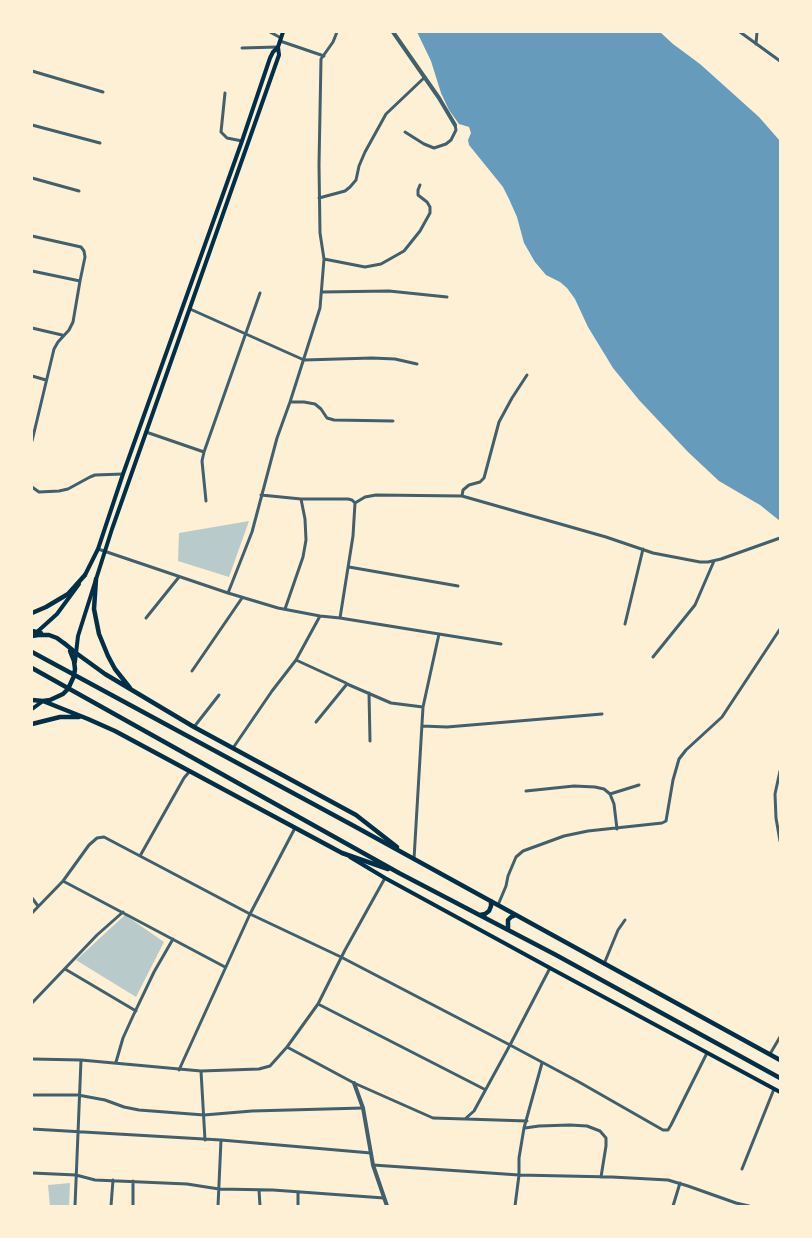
<!DOCTYPE html>
<style>
body{margin:0}
#map{position:relative;width:812px;height:1238px;overflow:hidden;background:#fdf0d5;font-family:"Work Sans",sans-serif}
canvas{display:block}
.frame{position:absolute;inset:0;border:33px solid #fdf0d5;pointer-events:none}
</style>
<div id="map">
<canvas width="812" height="1238"></canvas>
<div class="frame"></div>
</div>
<script>
const c = document.querySelector('canvas').getContext('2d');
c.lineJoin = 'round';
function fillPath(path, color) { c.fillStyle = color; c.fill(path, 'evenodd'); }
const shape = rows => new Path2D(rows.map(r => 'M' + r).join(''));
function stroke(path, color, width, dash) { c.strokeStyle = color; c.lineWidth = width; c.lineCap = dash ? 'butt' : 'round'; c.setLineDash(dash || []); c.stroke(path); }
const green = shape([
 [249,521,229,577,178,561,179,533],
 [125,915,164,942,136,997,76,960],
 [70,1183,69,1206,50,1206,48,1185]
]);
const water = shape([
 [417,32,660,32,673,44,700,64,759,117,780,141,780,521,760,505,719,481,688,452,639,400,613,368,588,327,575,299,567,288,560,282,546,275,535,262,524,243,517,217,509,199,503,187,469,145,468,140,471,133,469,127,459,124,449,110,441,93,431,61]
]);
const minor = shape([
 [270,32,281,38],
 [740,32,780,61],
 [280,41,324,56],
 [756,44,757,32],
 [242,48,277,47],
 [32,71,103,92],
 [225,93,221,132,227,138,242,141],
 [32,125,100,143],
 [405,132,424,144,434,148,446,144,451,140,456,130,455,125],
 [32,178,79,191],
 [319,198,345,191,350,187,356,180,359,166,365,152,386,114,425,77],
 [32,236,81,247,84,251,85,257,80,281,73,322,69,330,58,342,54,349,32,441],
 [324,259,365,267,381,264,404,251,420,231,430,213,430,207,427,202,418,195,418,190,420,185],
 [32,271,80,281],
 [322,292,389,291,447,297],
 [190,309,304,360,372,358,395,359,417,364],
 [32,328,62,335],
 [32,376,46,380],
 [290,402,304,402,315,404,321,409,327,418,334,420,393,421],
 [146,432,204,452],
 [32,487,39,492,59,491,68,489,90,477,95,475,123,474],
 [261,495,301,499,348,499,352,500,355,503,353,536,340,618],
 [462,496,463,490,469,485,480,482,484,478,499,422,512,398,527,375],
 [206,501,202,461,204,452,260,293],
 [355,503,365,497,376,495,462,496,606,537,653,553,700,562,708,562,721,559,780,538],
 [98,549,228,593,278,608,320,616,340,618,439,634],
 [349,567,458,586],
 [228,593,252,532,277,438,290,402,320,308,324,259,320,233,319,165,321,59,333,42,337,32],
 [285,609,303,557,306,540,305,519,301,499],
 [146,618,179,577],
 [625,624,643,549],
 [653,657,695,605,714,561],
 [296,660,346,683],
 [192,671,242,598],
 [369,693,370,741],
 [316,722,347,684,391,703,423,707],
 [422,726,447,727,602,714],
 [194,727,219,695],
 [233,748,272,691,296,660,320,616],
 [780,771,775,794,776,818,780,841],
 [526,791,574,786,595,787,604,789,610,794,614,804,617,829],
 [610,794,639,785],
 [140,856,184,778,189,772],
 [414,859,423,707,439,634,501,644],
 [63,881,225,967],
 [32,898,38,906],
 [498,905,506,886,508,876,516,857,523,851,564,836,588,831,662,823,666,821,673,780,679,759,686,750,722,717,780,629],
 [32,913,63,881,89,845,97,838,104,837,250,914,341,957,510,1045,579,1082,663,1130,668,1130,671,1125,707,1053],
 [604,964,618,930,625,920],
 [65,969,136,1011],
 [32,1003,97,935,123,912],
 [318,1004,484,1089],
 [287,1047,318,1004,345,950,385,878],
 [770,1054,780,1037],
 [32,1059,81,1060,201,1071,259,1069,270,1066,287,1047,354,1083,433,1118,465,1119,474,1111,510,1045,550,968],
 [116,1062,123,1038,133,1016,154,972,173,939],
 [179,1070,250,914,295,828],
 [201,1071,205,1140],
 [32,1095,78,1095,105,1100,124,1107,139,1110,204,1115,252,1111,363,1108],
 [466,1119,527,1121],
 [525,1128,539,1126,570,1125,587,1126,600,1131,606,1138,606,1146,601,1177],
 [32,1129,221,1140,371,1153],
 [373,1165,519,1175,612,1177,668,1180,688,1186,736,1203,749,1206],
 [742,1169,774,1089],
 [32,1173,76,1175,95,1180,187,1184,219,1189,273,1190,384,1198],
 [259,1190,260,1206],
 [75,1206,81,1060],
 [111,1206,113,1180],
 [133,1206,133,1181],
 [218,1206,221,1140],
 [298,1206,298,1192],
 [515,1206,519,1175,519,1158,524,1128,542,1063],
 [673,1206,680,1183]
]);
const tertiary = shape([
 [393,32,439,98,455,125],
 [354,1083,363,1108,373,1165,387,1206]
]);
const secondary = shape([
 [85,575,98,549,123,474,242,141,270,58,273,52,278,47],
 [37,632,57,614,79,584],
 [75,662,78,636,112,529,279,55,278,47,283,32],
 [32,709,43,701],
 [350,857,385,878,550,968,780,1092]
]);
const trunk = shape([
 [96,579,94,609,99,634,108,656,115,669,130,688],
 [32,613,46,607,68,594,85,575],
 [32,631,41,633],
 [32,636,38,635,49,635,57,638,65,644],
 [64,643,76,653,105,674,194,727,356,815,397,847],
 [32,652,354,826,780,1060],
 [32,668,399,873,556,955,780,1078],
 [32,700,43,701,50,700,63,694,68,689,74,676,75,669,74,661,70,651],
 [43,701,88,719,115,731,342,853,388,869],
 [32,724,60,717,79,717],
 [480,915,485,914,489,911,491,906,491,901],
 [508,930,508,920,511,917,516,915]
]);
fillPath(green, '#b9caca');
fillPath(water, '#669bbc');
stroke(minor, '#3f606c', 3);
stroke(tertiary, '#3f606c', 4);
stroke(secondary, '#003049', 4);
stroke(trunk, '#003049', 4.5);
</script>
